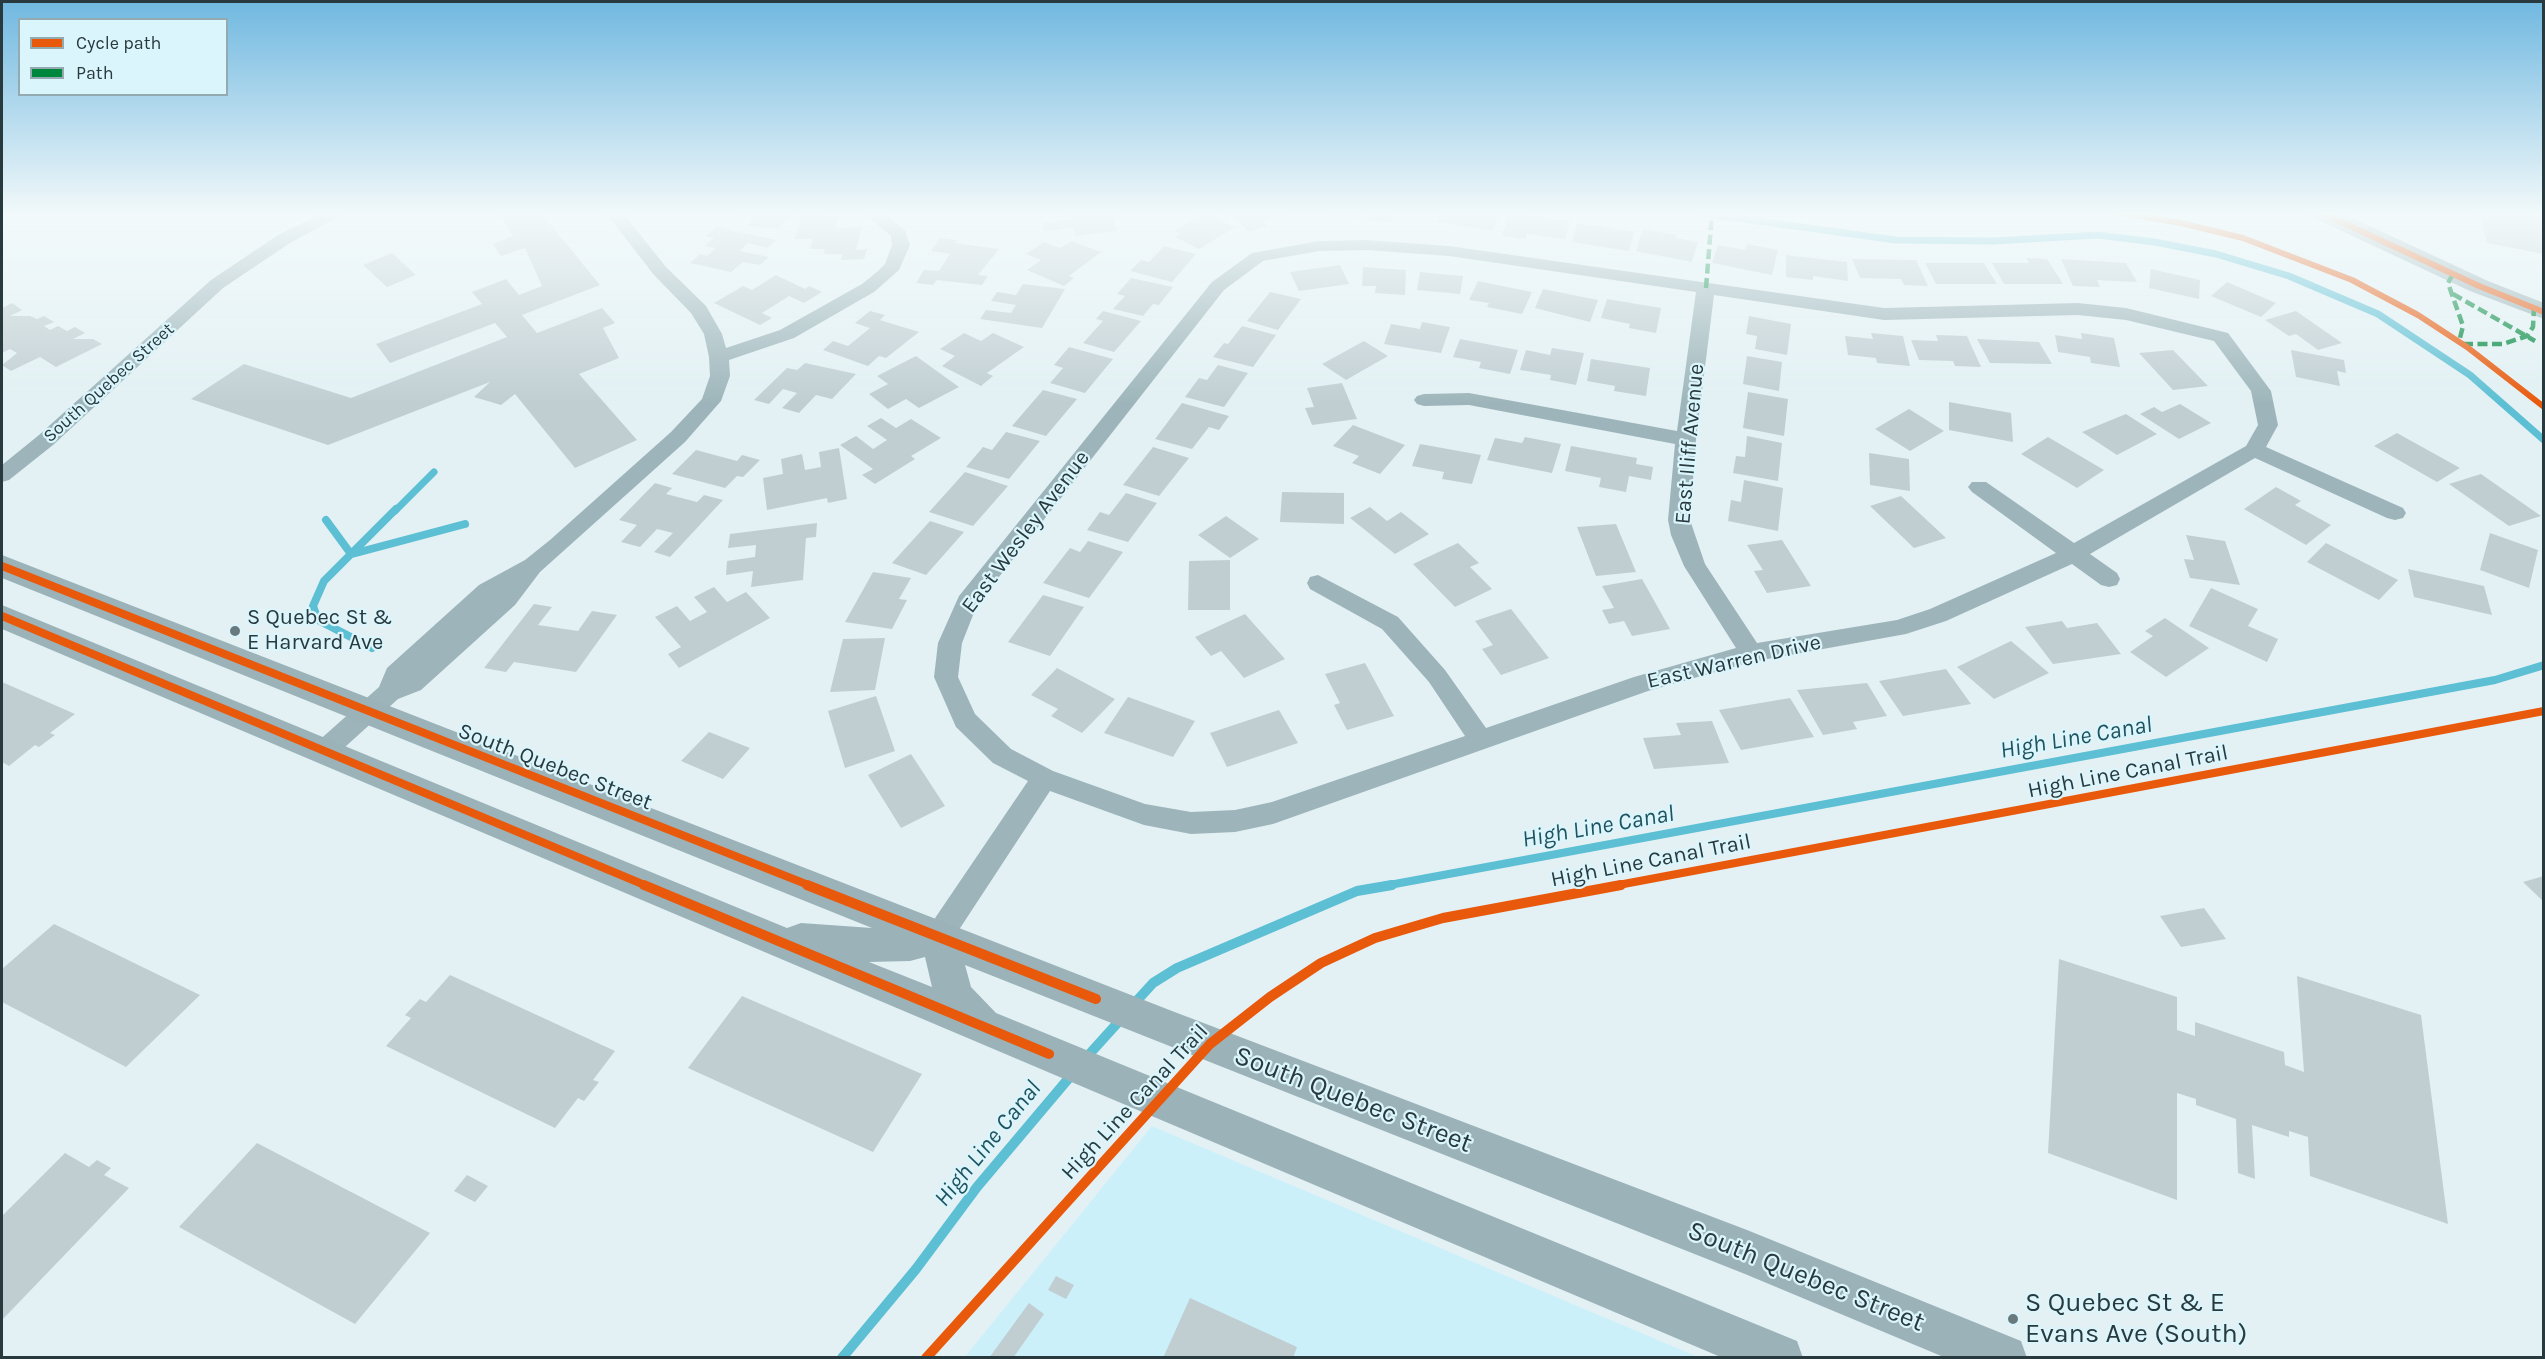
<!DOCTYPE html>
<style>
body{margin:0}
#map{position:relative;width:2545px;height:1359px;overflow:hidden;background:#e3f1f4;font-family:Karla,sans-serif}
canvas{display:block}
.frame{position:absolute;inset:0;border:3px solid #283a3e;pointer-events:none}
.legend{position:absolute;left:18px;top:18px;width:210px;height:78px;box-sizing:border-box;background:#dbf5fc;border:2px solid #93aab0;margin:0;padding:8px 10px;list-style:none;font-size:18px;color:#283a3e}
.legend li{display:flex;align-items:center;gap:12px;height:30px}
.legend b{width:30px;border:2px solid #93aab0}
</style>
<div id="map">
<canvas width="2545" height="1359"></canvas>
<div class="frame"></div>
<ul class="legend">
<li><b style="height:8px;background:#e8590c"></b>Cycle path</li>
<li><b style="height:8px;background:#00873e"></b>Path</li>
</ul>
</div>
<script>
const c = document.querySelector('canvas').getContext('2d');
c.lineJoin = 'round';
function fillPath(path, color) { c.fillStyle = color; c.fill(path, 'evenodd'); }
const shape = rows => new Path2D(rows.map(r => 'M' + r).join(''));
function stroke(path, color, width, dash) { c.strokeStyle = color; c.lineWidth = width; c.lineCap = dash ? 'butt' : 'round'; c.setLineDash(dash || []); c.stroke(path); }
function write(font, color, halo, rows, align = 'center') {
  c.font = font + ' Karla,sans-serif'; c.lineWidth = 4.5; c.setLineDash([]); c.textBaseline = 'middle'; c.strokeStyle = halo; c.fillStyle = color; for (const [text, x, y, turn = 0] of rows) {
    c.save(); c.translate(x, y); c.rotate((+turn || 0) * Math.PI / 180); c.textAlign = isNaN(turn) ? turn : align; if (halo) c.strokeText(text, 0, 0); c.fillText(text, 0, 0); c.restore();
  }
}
const built = shape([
 [1152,1126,1225,1157,1698,1357,964,1358]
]);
const streamFar2 = shape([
 [1700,213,1896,240,1993,241,2098,235,2155,242,2216,254,2289,276,2378,314,2470,375,2544,440],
 [395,511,434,472]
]);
const streamFar1 = shape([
 [326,520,351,554],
 [352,554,465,524],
 [372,648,318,620,313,606,324,581,396,509],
 [1384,886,2495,680,2544,665]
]);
const stream = shape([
 [1132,1006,1153,983,1177,968,1357,891,1392,885],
 [1084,1060,1122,1018],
 [842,1358,916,1269,977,1187,1074,1072]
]);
const building = shape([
 [499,213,541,213,600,285,522,315,537,333,602,308,615,323,603,328,619,358,579,374,637,440,575,468,515,394,501,405,474,397,490,382,328,445,191,399,244,364,351,398,507,337,495,323,390,363,376,344,482,304,472,292,506,279,519,295,542,286,525,248,501,256,493,244,513,236],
 [737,213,793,213,778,229,746,226,755,218],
 [818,213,817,217,838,217,835,228,862,227,856,250,867,249,864,259,841,260,842,254,824,254,825,249,810,249,813,239,794,239,803,214],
 [1071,213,1112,213,1117,231,1076,236,1074,228,1044,231,1042,223,1072,219],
 [1204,213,1235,227,1199,249,1175,237,1180,234,1174,231],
 [1230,213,1287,213,1287,214,1263,221,1268,226,1249,232],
 [1321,213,1360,213,1360,218],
 [1370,213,1393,213,1392,222,1369,221],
 [1441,213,1500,213,1493,231,1437,222],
 [1509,213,1570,221,1565,239,1527,234,1525,239,1502,236],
 [2479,213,2520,213,2544,218,2544,254,2487,243],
 [1577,223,1634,232,1629,251,1572,242],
 [716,227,776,240,767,248,748,243,740,251,769,257,760,265,743,262,731,272,690,263,700,254,707,256,716,248,704,246,714,238,706,236],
 [1643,229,1677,235,1676,238,1698,242,1692,262,1636,251],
 [940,238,957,240,955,243,999,249,978,275,988,276,982,285,937,280,933,285,916,283,924,270,939,271,950,254,931,251],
 [1072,241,1101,252,1069,276,1074,278,1064,286,1027,270,1041,260,1026,254,1044,242,1060,248],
 [1747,244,1778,250,1772,275,1712,263,1718,245,1745,250],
 [1164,246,1196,254,1172,282,1130,271,1141,260,1149,262],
 [392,253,416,275,387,287,363,265],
 [1786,255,1847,262,1848,281,1813,276,1813,280,1786,277],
 [2026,258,2047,259,2063,284,2004,284,1992,263,2029,263],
 [1852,259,1916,260,1928,286,1904,285,1901,279,1860,278],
 [2061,259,2126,263,2137,282,2097,280,2100,287,2073,286],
 [1925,263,1984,263,1997,284,1936,284],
 [1340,265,1349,284,1299,291,1290,272],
 [1363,267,1406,270,1405,295,1375,293,1376,286,1362,286],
 [2151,269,2200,280,2199,299,2149,288],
 [1420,272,1463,276,1460,294,1417,290],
 [776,275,805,289,809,286,822,292,804,303,789,296,762,313,772,318,760,325,714,303,743,286,752,290],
 [1131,278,1173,287,1159,305,1153,304,1143,316,1113,309,1125,296,1117,294],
 [1478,281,1532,292,1522,314,1487,307,1489,303,1469,300],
 [2227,282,2276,303,2261,317,2211,296],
 [1023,284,1065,289,1042,328,980,319,986,310,1011,313,1016,305,991,301,997,292,1016,295],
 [1543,289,1598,300,1590,322,1535,308],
 [1270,292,1301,299,1278,330,1247,321],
 [1607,299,1661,308,1656,333,1629,328,1630,324,1601,318],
 [12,303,22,310,10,316,30,316,37,319,44,316,54,322,44,326,50,330,58,326,67,331,75,327,85,333,73,339,93,339,102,344,56,367,40,357,11,371,2,365,17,353,10,349,2,353,2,308],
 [870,311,885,315,880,320,919,332,886,358,879,356,868,366,823,350,833,341,848,346,870,328,855,323],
 [1103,311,1141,321,1114,352,1083,343,1103,321,1096,319],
 [2296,311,2342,343,2318,350,2296,334,2289,336,2265,320],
 [1749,316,1791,324,1787,355,1755,349,1757,336,1746,334],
 [1422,322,1450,327,1441,353,1384,344,1391,324,1420,329],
 [1242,326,1276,335,1253,367,1213,357,1224,343,1228,344],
 [964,333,981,341,993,333,1024,347,987,373,993,376,981,386,942,366,955,356,940,349],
 [1871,333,1903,336,1910,366,1877,363,1876,358,1848,355,1845,336,1873,339],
 [2081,333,2114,338,2120,367,2091,363,2090,357,2058,352,2055,335,2082,339],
 [1936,335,1967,336,1981,367,1955,366,1953,361,1919,360,1911,340,1938,341],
 [1460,339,1518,350,1510,374,1479,368,1481,362,1453,357],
 [1977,339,2039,342,2052,364,1990,363],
 [1364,341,1388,356,1346,380,1322,364],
 [1069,347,1113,359,1085,393,1050,383,1063,368,1054,365],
 [1552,348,1584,353,1576,385,1550,380,1551,375,1520,370,1526,350,1550,355],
 [2173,350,2208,386,2173,390,2139,353],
 [2291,350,2344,360,2346,373,2337,371,2340,386,2296,377],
 [916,356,959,387,919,408,906,399,888,409,869,394,888,384,877,376],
 [1747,356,1782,362,1779,391,1743,384],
 [1591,359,1650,368,1646,396,1614,391,1615,386,1587,381],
 [805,363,856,374,832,399,816,395,799,413,782,408,797,393,783,389,769,404,754,400,787,368,797,370],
 [1218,365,1248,373,1224,407,1185,397,1199,378,1207,380],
 [1342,383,1357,419,1312,425,1305,408,1314,407,1307,388],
 [1043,390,1077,399,1046,436,1012,426],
 [1748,392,1788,399,1784,436,1743,428],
 [1949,402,2011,413,2013,442,1949,430],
 [1182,403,1229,416,1219,430,1209,427,1192,449,1155,439],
 [2180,404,2211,423,2179,439,2140,414,2154,407,2162,412],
 [1909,409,1944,431,1910,451,1875,429],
 [2126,414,2157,434,2117,455,2082,432],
 [881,418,896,428,911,419,941,438,911,456,915,459,875,484,862,475,873,469,840,445,856,436,873,449,887,440,867,426],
 [1353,425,1405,445,1380,474,1352,463,1359,456,1333,446],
 [1006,432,1040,441,1009,479,966,467,983,447,992,450],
 [2397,433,2460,468,2437,482,2374,446],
 [1747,436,1782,443,1778,481,1733,473,1736,456,1745,457],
 [1525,437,1561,444,1552,473,1487,460,1495,438,1522,443],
 [2048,437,2104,470,2077,488,2021,454],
 [1420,444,1481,455,1472,484,1442,479,1444,472,1412,466],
 [1571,446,1637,458,1636,464,1653,467,1651,480,1629,476,1626,492,1599,487,1601,478,1565,471],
 [1153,447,1189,458,1159,496,1123,485],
 [839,448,847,499,828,503,827,498,767,510,763,478,783,474,781,459,802,454,805,470,821,467,819,452],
 [696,450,737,461,742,455,760,460,743,477,737,476,725,488,672,474],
 [1869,453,1909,459,1910,491,1870,485],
 [965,472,1008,486,973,526,929,512],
 [2481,474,2541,516,2509,526,2449,484],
 [1744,480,1783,488,1778,531,1728,521,1731,500,1741,502],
 [655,483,672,488,666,494,697,502,704,495,723,500,670,557,654,552,673,533,657,529,640,547,621,542,637,525,619,520],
 [2276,487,2301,501,2295,505,2331,525,2306,545,2244,509],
 [1282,492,1344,493,1344,524,1280,522],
 [1126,493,1157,503,1128,542,1087,530,1100,512,1109,515],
 [1901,496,1946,538,1914,548,1870,506],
 [1370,507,1387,521,1401,512,1429,534,1395,554,1350,518],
 [1226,516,1259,539,1230,558,1198,535],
 [930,521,964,532,926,575,892,563],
 [817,523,816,537,806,538,803,580,751,587,753,571,726,575,727,561,755,557,756,545,728,548,730,534],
 [1616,524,1636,572,1596,576,1577,527],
 [2490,533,2538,550,2529,588,2480,570],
 [2186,535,2225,541,2240,585,2190,578,2184,559,2194,560],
 [1782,540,1811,586,1767,593,1754,571,1763,570,1747,545],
 [1088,541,1123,552,1089,598,1043,583,1070,548,1080,552],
 [1458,543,1479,563,1470,567,1492,589,1455,607,1413,564],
 [2326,543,2398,580,2379,600,2307,562],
 [1230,560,1230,610,1188,610,1189,561],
 [2408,569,2484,586,2492,615,2414,597],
 [873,572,911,578,899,599,907,600,892,629,845,622],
 [1642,579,1670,629,1632,636,1624,621,1609,624,1602,610,1614,608,1602,586],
 [714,587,727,602,746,592,770,618,679,668,668,654,681,647,655,617,677,606,690,621,707,612,694,597],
 [2211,588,2258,609,2248,626,2278,639,2267,662,2189,626],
 [1043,595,1084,607,1050,656,1008,642],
 [534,604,552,607,538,625,578,631,592,611,617,615,576,672,514,662,506,672,484,668],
 [1511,609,1549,658,1501,675,1482,649,1493,645,1475,621],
 [1245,614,1285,659,1244,678,1221,651,1211,656,1195,637],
 [2165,618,2209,648,2166,677,2130,652,2153,636,2145,631],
 [2062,621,2067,628,2097,623,2121,654,2053,664,2025,627],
 [885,638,875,690,830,692,843,639],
 [2011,641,2049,673,1994,699,1957,667],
 [1365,663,1394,716,1347,730,1334,705,1340,703,1325,674],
 [1057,668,1115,699,1082,733,1051,716,1058,709,1031,695],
 [1946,669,1971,704,1903,716,1879,681],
 [2,682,75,714,50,733,55,735,39,747,35,745,9,766,2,762],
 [1867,683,1887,716,1853,722,1857,729,1823,735,1797,690],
 [876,696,895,751,845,768,828,711],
 [1128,697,1195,721,1173,757,1104,733],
 [1790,698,1814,737,1741,750,1719,710],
 [1279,710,1298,743,1227,767,1210,733],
 [1712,721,1729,763,1654,769,1643,738,1681,735,1676,723],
 [709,732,750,748,723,779,681,761],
 [911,754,945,806,901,828,868,775],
 [2544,876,2544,902,2523,882],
 [2204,908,2226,939,2181,947,2160,916],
 [54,924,200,995,126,1067,2,1002,2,969],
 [2059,959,2177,997,2177,1030,2195,1036,2195,1022,2284,1052,2285,1065,2304,1072,2297,976,2421,1015,2448,1224,2310,1176,2308,1137,2289,1131,2289,1137,2252,1125,2255,1179,2238,1173,2236,1119,2196,1105,2196,1099,2177,1093,2177,1200,2048,1153],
 [450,975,615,1051,593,1080,599,1082,584,1101,578,1098,555,1128,386,1046,411,1018,405,1015,420,999,426,1002],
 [742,996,922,1074,873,1152,688,1068],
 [257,1143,430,1233,355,1324,179,1227],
 [65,1153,89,1167,97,1160,111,1168,104,1175,129,1188,2,1320,2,1216],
 [467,1175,488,1186,475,1202,454,1191],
 [1056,1276,1074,1285,1066,1299,1048,1290],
 [1190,1298,1297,1347,1293,1358,1163,1358],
 [1029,1303,1044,1314,1013,1358,989,1358]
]);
const street = shape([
 [323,213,345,213,290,243,223,288,53,445,9,480,2,482,2,465,39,435,211,280,278,235,323,213],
 [606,213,623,213,666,267,706,306,722,334,726,348,780,330,862,284,878,271,885,264,892,245,891,236,864,213,883,213,905,230,910,245,899,270,874,292,794,338,729,360,730,376,721,401,685,442,540,572,515,605,421,690,398,699,334,757,325,760,316,757,312,750,316,743,379,687,387,668,479,585,525,560,550,540,671,432,702,399,710,376,709,357,704,334,691,313,654,275,606,213],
 [1366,240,1449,246,1884,308,2078,303,2126,308,2228,333,2271,391,2278,425,2266,447,2403,508,2406,513,2403,518,2395,520,2387,518,2255,458,2090,554,2117,573,2120,579,2117,585,2109,587,2101,585,2072,564,1946,621,1906,634,1751,662,1648,691,1273,824,1235,832,1191,834,1144,825,1050,791,949,945,939,948,929,945,925,936,929,927,1028,781,993,763,956,727,934,677,938,643,959,596,1212,282,1252,253,1319,241,1366,240],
 [1366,250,1449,256,1696,292,1677,431,1469,393,1424,394,1417,396,1414,400,1417,404,1424,406,1469,405,1675,444,1668,520,1671,535,1684,566,1736,648,1634,677,1486,728,1445,670,1398,617,1318,575,1310,577,1307,583,1310,589,1382,629,1429,682,1465,736,1272,802,1235,810,1191,812,1145,804,1053,771,1011,749,975,714,958,677,962,643,977,605,1224,290,1263,261,1319,251,1366,250],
 [1714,295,1884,320,2078,315,2126,320,2214,341,2251,391,2258,425,2246,446,2074,543,1986,482,1972,482,1968,487,1972,492,2056,553,1930,609,1897,620,1757,643,1705,564,1690,520,1696,439,1714,295]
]);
const secondary = shape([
 [2311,213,2342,213,2488,281,2544,303,2544,319,2470,291,2314,218,2311,213],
 [2,555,1172,1011,1747,1230,2021,1341,2027,1358,1946,1358,1745,1274,965,965,971,987,996,1013,1797,1341,1803,1358,1723,1358,2,629,2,605,787,928,801,923,872,928,2,578,2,555],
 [925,957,932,987,869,962,910,961,925,957]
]);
const quiet = shape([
 [2453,274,2448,283,2463,326,2459,342],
 [1706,288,1712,213],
 [2453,294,2535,341],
 [2463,344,2503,344,2527,336,2533,327,2534,308]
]);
const cyclewayFar2 = shape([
 [2122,213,2181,223,2243,238,2352,280,2418,315,2467,347,2544,407],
 [2322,213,2479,286,2544,312]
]);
const cyclewayFar1 = shape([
 [2,566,811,886],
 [2,616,647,886],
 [1613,886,2544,711]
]);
const cycleway = shape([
 [644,885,1049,1054],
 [807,885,1096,999],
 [926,1358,1210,1044,1270,997,1321,963,1375,938,1443,918,1621,885]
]);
const markers = [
 [235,631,6,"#697a7e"],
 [2013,1319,6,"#697a7e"]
];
const farStreetnames = [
 ["South Quebec Street",109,383,-42]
];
const streetNames = [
 ["East Iliff Avenue",1690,444,-85],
 ["East Wesley Avenue",1026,532,-53],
 ["East Warren Drive",1734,662,-13],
 ["South Quebec Street",555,767,21],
 ["High Line Canal Trail",2128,772,-11],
 ["High Line Canal Trail",1651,861,-11],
 ["High Line Canal Trail",1135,1102,-47]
];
const poiNames = [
 ["S Quebec St &",247,618],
 ["E Harvard Ave",247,643]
];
const waterNames = [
 ["High Line Canal",2076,738,-10],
 ["High Line Canal",1598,827,-10],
 ["High Line Canal",988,1144,-51]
];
const nearStreetnames = [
 ["South Quebec Street",1353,1100,21],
 ["South Quebec Street",1806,1277,22]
];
const nearPoinames = [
 ["S Quebec St & E",2025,1303],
 ["Evans Ave (South)",2025,1334]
];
fillPath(built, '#ccf0f9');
stroke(streamFar2, '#5cbfd3', 7);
stroke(streamFar1, '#5cbfd3', 8);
stroke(stream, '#5cbfd3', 10);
fillPath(building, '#c0ced2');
fillPath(street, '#9db5ba');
fillPath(secondary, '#9bb3b8');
stroke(quiet, '#00873e', 4.5, [10, 4.5]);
stroke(cyclewayFar2, '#e8590c', 6);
stroke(cyclewayFar1, '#e8590c', 8);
stroke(cycleway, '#e8590c', 10);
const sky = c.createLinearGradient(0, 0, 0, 404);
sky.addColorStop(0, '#70b8e0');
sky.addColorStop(0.53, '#f2f9fa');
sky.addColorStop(1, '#f2f9fa00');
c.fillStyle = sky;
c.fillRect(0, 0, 2545, 404);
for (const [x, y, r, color] of markers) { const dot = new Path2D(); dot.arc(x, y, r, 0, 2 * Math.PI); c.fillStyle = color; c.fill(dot); stroke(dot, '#dbf5fc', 2); }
write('18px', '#283a3e', '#dbf5fc', farStreetnames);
write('22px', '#283a3e', '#dbf5fc', streetNames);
write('22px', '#283a3e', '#dbf5fc', poiNames, 'left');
write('italic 24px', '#1f535f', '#dbf5fc', waterNames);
write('27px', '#283a3e', '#dbf5fc', nearStreetnames);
write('27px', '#283a3e', '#dbf5fc', nearPoinames, 'left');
</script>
